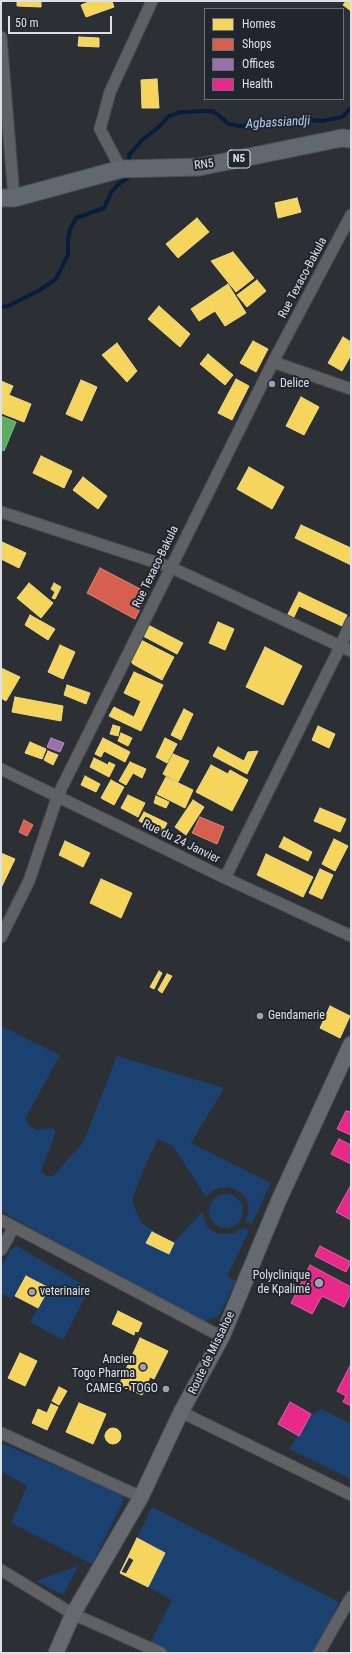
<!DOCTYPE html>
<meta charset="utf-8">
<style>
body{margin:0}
#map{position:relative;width:352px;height:1654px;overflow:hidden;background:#2c3034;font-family:"Roboto Condensed",sans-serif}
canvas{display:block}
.frame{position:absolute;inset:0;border:2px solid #dde1e6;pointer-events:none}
.legend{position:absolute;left:204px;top:8px;width:140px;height:92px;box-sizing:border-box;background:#20262e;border:1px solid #6c7178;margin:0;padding:5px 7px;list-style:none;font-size:12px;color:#dde1e6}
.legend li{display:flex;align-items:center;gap:8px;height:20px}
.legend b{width:20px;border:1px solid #6c7178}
.scale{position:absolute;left:8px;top:16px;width:104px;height:18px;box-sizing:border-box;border:2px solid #dde1e6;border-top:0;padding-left:5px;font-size:12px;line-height:14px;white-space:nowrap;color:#dde1e6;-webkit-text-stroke:3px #20262e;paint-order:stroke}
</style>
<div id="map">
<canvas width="352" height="1654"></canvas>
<div class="frame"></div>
<ul class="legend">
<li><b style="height:11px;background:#f6d55c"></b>Homes</li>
<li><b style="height:11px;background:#d6604d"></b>Shops</li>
<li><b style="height:11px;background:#9970ab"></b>Offices</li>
<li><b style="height:11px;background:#e7298a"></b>Health</li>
</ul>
<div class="scale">50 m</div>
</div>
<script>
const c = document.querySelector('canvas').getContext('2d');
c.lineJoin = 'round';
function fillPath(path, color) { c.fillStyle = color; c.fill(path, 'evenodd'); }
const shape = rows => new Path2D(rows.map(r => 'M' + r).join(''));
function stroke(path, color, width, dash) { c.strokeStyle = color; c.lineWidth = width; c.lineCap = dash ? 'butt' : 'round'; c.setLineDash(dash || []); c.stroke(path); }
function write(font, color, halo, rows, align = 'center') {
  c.font = font + ' "Roboto Condensed",sans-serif'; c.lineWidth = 4; c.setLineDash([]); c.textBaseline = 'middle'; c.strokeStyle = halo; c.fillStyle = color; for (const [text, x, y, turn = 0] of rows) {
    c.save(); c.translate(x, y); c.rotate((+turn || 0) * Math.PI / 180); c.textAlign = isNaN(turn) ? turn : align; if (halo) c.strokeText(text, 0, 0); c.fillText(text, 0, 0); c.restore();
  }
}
const green = shape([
 [1,1026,60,1055,25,1119,30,1126,36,1130,50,1128,54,1129,56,1132,41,1171,46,1176,53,1176,83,1143,117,1056,224,1088,191,1143,271,1183,252,1224,246,1222,249,1208,247,1200,242,1194,235,1189,227,1187,219,1188,212,1191,206,1197,173,1146,158,1139,145,1166,132,1200,141,1223,173,1243,202,1212,207,1226,212,1231,219,1234,233,1234,243,1228,249,1231,227,1276,236,1281,219,1315,202,1323,1,1211],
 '209 1211a17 17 0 1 1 34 0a17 17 0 1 1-34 0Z',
 [17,1246,89,1288,63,1340,30,1322,49,1288,26,1275,12,1299,1,1293,1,1267,11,1249],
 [321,1409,351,1424,351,1479,289,1449,310,1416],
 [1,1443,121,1493,124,1500,92,1564,11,1523,27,1486,1,1471],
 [152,1507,339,1602,314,1653,145,1653,172,1600,148,1587,165,1553,137,1538],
 [78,1566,63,1595,36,1581]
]);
const homes = shape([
 [17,1,41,1,41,7,17,6,17,1],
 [91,1,112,1,114,7,86,17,81,5,91,1],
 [346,1,351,1,351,11,343,5,346,1],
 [79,37,99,38,99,47,78,46,79,37],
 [157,79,159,108,142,108,141,80,157,79],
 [297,198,301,212,278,218,275,203,297,198],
 [197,218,209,232,178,258,166,244,197,218],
 [233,252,254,278,236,292,211,261,233,252],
 [257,280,266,291,247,307,237,295,257,280],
 [228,284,246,313,225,326,215,311,199,321,191,309,228,284],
 [159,306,190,334,180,347,148,319,159,306],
 [343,337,351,342,351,355,342,371,328,363,343,337],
 [253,341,268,349,256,372,240,363,253,341],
 [117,343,137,371,127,382,102,355,117,343],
 [208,354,233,375,225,385,200,364,208,354],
 [236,379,249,386,232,420,218,413,236,379],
 [81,380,97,387,82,421,66,414,81,380],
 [1,381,13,386,9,395,31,404,24,422,1,413,1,381],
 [301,397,319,407,304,435,286,426,301,397],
 [41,456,72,471,64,488,33,473,41,456],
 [249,467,284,487,272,509,237,489,249,467],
 [83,477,107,496,98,509,73,490,83,477],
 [301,525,351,548,351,565,295,538,301,525],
 [2,542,26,553,19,568,1,559,2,542],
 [29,583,53,603,41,618,17,598,29,583],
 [54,583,61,587,55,599,52,598,55,592,51,589,54,583],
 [299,592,347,615,342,626,299,606,293,619,287,616,299,592],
 [30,615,55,629,48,640,25,625,30,615],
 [218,622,234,629,225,650,209,643,218,622],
 [148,625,183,643,177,654,143,636,148,625],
 [141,640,174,657,162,680,133,664,130,660,141,640],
 [60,645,75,652,63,679,48,672,60,645],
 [265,647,302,666,283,705,246,687,265,647],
 [1,668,20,677,6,701,1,698,1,668],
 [134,672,163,685,141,731,109,716,114,707,134,717,141,701,124,693,134,672],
 [67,685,90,693,86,704,64,695,67,685],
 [15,697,63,706,61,721,12,712,15,697],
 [184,709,193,714,181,740,171,735,184,709],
 [113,725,120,727,118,736,110,734,113,725],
 [318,726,335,734,329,748,312,740,318,726],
 [121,733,132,738,128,746,118,741,121,733],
 [103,738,130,752,125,762,104,751,101,757,95,754,103,738],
 [165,738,177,744,167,763,156,757,165,738],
 [30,742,46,749,42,759,25,753,30,742],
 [218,747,244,761,248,752,258,751,247,774,213,756,218,747],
 [48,751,58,755,53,765,44,760,48,751],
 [173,754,189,761,178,782,163,774,173,754],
 [94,758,108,765,109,762,115,765,109,777,90,767,94,758],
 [130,762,146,769,142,778,133,773,126,785,119,781,130,762],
 [211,765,228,774,230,770,248,780,232,811,196,792,211,765],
 [85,776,100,784,96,792,81,785,85,776],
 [166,777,193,790,185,808,157,794,166,777],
 [111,780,124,787,114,805,101,798,111,780],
 [128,795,145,803,138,817,121,808,128,795],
 [156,796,169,802,166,808,154,803,156,796],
 [193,800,204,807,186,835,175,827,193,800],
 [320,808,346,819,340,832,314,821,320,808],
 [144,812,167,823,162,833,139,821,144,812],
 [284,837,312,852,308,861,279,847,284,837],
 [334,839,348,846,335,871,322,864,334,839],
 [65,841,90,853,83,867,59,855,65,841],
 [1,853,15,859,1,888,1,853],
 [266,854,313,877,303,897,257,875,266,854],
 [320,869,333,875,322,899,309,893,320,869],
 [101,879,132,893,121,918,90,903,101,879],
 [159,971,162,973,154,989,150,987,159,971],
 [167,974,172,976,162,993,158,990,167,974],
 [330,1006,350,1016,340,1038,320,1028,330,1006],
 [152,1232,174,1243,169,1254,146,1243,152,1232],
 [26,1276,49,1288,38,1308,15,1296,26,1276],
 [118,1311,142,1323,138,1332,135,1331,134,1335,112,1324,118,1311],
 [140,1338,168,1351,154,1379,150,1377,142,1395,119,1385,140,1338],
 [20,1353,37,1361,25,1386,8,1378,20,1353],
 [59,1387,67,1391,59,1405,52,1401,59,1387],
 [79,1403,106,1414,93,1444,66,1432,79,1403],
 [51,1404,58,1407,47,1430,32,1423,38,1409,47,1413,51,1404],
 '105 1436a8 8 0 1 1 16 0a8 8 0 1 1-16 0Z',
 [137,1538,165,1553,148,1587,120,1573,137,1538],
 [129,1557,134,1560,126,1574,121,1572,129,1557]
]);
const shops = shape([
 [100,568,148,593,135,619,87,593,100,568],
 [200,817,224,827,217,844,192,833,200,817],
 [24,820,33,825,27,836,19,832,24,820]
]);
const offices = shape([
 [51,738,64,743,60,752,47,747,51,738]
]);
const health = shape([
 [346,1111,351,1112,351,1135,337,1129,346,1111],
 [339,1139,351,1145,351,1164,331,1154,339,1139],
 [351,1185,351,1220,336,1212,351,1185],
 [320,1246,351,1262,346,1272,315,1256,320,1246],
 [310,1265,351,1287,351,1293,344,1307,322,1296,312,1314,291,1303,310,1265],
 [351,1364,351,1406,343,1402,346,1396,337,1391,351,1364],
 [290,1402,311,1414,299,1436,278,1424,290,1402]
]);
const public = shape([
 [1,416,16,422,4,451,1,449,1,416]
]);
const stream = shape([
 [129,165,129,155,142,140,159,127,169,116,182,112,213,111,229,124,240,126,276,124,303,119,322,121,342,117,351,108],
 [1,307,8,306,38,291,56,279,68,255,68,240,70,229,76,218,104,208,112,191,120,183,128,178,129,173]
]);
const minor = shape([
 [1,37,14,198],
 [121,169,100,129,110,92,152,1],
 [273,362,351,389],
 [1,512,170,567,351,651],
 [1,769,225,878,351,936],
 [225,878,341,645,351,622],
 [1,937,29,881,58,795,273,362,351,215],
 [1,1220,222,1337],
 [1,1250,14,1227],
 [181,1412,351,1495],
 [1,1433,141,1497],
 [1,1570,73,1614,161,1653],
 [319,1653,351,1597]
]);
const secondary = shape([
 [56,1653,73,1614,141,1497,181,1412,222,1337,278,1202,351,1044]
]);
const primary = shape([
 [1,198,14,198,121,169,199,167,342,138,351,139]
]);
const markers = [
 [272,384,4,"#9fa3a8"],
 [260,1016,4,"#9fa3a8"],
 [319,1283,5,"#9fa3a8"],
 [32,1292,4,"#9fa3a8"],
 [143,1367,4,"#9fa3a8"],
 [166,1389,4,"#9fa3a8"]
];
const shields = [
 [239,159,22]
];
const shieldNames = [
 ["N5",239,159]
];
const streetNames = [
 ["RN5",204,165,-8],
 ["Rue Texaco-Bakula",303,278,-62],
 ["Rue Texaco-Bakula",156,567,-64],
 ["Rue du 24 Janvier",181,842,26],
 ["Route de Missahoe",212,1353,-64]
];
const poiNames = [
 ["Delice",280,384],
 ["Gendamerie",268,1016],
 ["Polyclinique",310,1276,"right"],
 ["de Kpalimé",310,1290,"right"],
 ["veterinaire",40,1292],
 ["Ancien",135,1360,"right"],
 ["Togo Pharma",135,1374,"right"],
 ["CAMEG - TOGO",158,1389,"right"]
];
const waterNames = [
 ["Agbassiandji",278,123,-3]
];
fillPath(green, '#1b4171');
fillPath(homes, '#f6d55c');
stroke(homes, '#eed985', 1);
fillPath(shops, '#d6604d');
stroke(shops, '#d8877b', 1);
fillPath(offices, '#9970ab');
stroke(offices, '#ad92bd', 1);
fillPath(health, '#e7298a');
stroke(health, '#e460a6', 1);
fillPath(public, '#5aae61');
stroke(public, '#81bd89', 1);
stroke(stream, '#061e3c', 4);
stroke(minor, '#4a4d50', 13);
stroke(secondary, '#4a4d50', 17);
stroke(primary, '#4a4d50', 19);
stroke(minor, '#5f6164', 11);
stroke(secondary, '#656a70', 15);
stroke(primary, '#626870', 17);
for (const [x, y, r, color] of markers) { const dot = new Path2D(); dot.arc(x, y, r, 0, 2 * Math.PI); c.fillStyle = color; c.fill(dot); stroke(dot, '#20262e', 1.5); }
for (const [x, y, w] of shields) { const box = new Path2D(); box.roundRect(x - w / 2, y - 9, w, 18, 3); c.fillStyle = '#20262e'; c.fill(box); stroke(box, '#dde1e6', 1); }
write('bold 11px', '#dde1e6', null, shieldNames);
write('12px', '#dde1e6', '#20262e', streetNames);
write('12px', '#dde1e6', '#20262e', poiNames, 'left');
write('italic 13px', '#b2cdf2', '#20262e', waterNames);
</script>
